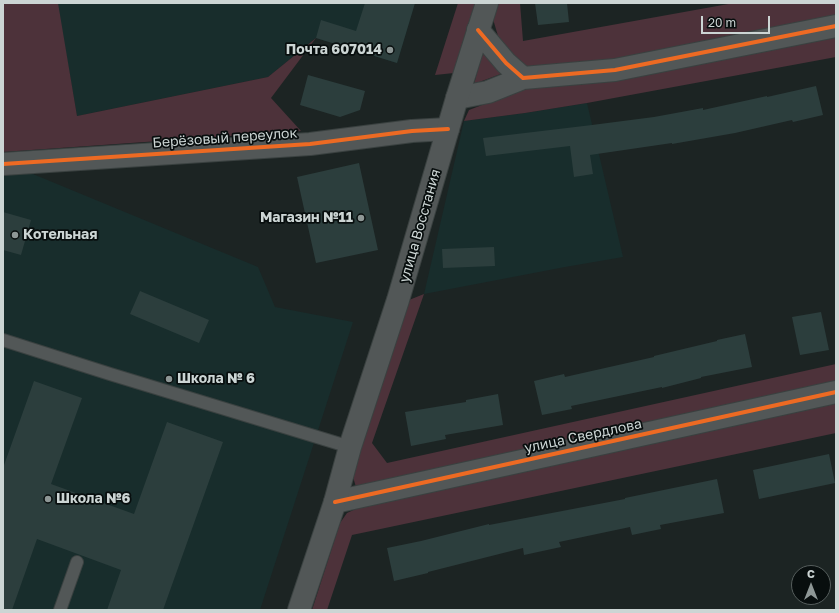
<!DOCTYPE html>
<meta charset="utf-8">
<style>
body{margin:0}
#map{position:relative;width:839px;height:613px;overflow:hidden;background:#1c2423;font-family:"Golos Text",sans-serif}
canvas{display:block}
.frame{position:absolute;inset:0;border:4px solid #ccd5d4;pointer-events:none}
.north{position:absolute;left:791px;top:565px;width:40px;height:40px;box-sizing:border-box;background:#080e0e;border:1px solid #565e5d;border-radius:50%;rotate:0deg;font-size:11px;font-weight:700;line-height:16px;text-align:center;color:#ccd5d4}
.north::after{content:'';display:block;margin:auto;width:14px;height:18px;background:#8e9796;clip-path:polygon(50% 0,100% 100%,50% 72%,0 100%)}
.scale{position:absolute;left:701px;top:16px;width:69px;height:18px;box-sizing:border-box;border:2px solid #ccd5d4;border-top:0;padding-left:5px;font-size:12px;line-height:14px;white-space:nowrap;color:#ccd5d4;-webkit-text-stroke:3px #080e0e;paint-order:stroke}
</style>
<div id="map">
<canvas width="839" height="613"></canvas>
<div class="frame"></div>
<div class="north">С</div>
<div class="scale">20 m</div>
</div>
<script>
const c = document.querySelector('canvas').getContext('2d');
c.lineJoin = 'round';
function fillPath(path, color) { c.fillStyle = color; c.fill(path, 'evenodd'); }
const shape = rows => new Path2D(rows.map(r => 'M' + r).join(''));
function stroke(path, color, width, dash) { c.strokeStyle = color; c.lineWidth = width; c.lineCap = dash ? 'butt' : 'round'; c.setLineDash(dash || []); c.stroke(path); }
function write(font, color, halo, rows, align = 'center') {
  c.font = font + ' "Golos Text",sans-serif'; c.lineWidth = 3.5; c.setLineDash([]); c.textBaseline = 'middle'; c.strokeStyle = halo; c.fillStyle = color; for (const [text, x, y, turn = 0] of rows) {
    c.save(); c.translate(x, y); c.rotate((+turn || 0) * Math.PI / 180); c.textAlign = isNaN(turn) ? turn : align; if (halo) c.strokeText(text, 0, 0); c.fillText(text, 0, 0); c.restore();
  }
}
const built = shape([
 [57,3,415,3,397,63,316,38,268,77,77,116],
 [587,103,623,257,565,267,424,294,464,121,525,113],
 [28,172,258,267,275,307,353,322,260,610,3,610,3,174]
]);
const green = shape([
 [3,3,58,3,77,116,268,77,316,38,271,98,301,131,3,152],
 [458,3,476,3,454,73,435,75],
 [498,3,520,3,523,41,734,3,836,3,836,18,615,61,529,70,518,62,498,36,493,19],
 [836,32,836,57,587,103,525,113,464,121,469,110,529,87],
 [483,51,506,72,474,84],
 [424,294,372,443,387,463,836,364,836,386,356,487,353,477,360,450,409,300],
 [836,401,836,433,352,535,327,610,312,610,340,523,347,513,362,506]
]);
const building = shape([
 [365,3,415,3,397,63,316,38,321,20,356,31],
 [535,3,567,3,569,22,538,25],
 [308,75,365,91,360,110,340,117,300,105],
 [816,86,823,115,793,122,792,120,735,133,672,144,672,143,590,155,593,174,574,177,570,146,486,156,483,138,592,125,654,117,703,108,703,110,767,96,767,97],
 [359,163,378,250,316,263,297,177],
 [3,212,31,220,21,255,3,250],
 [494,247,495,266,443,268,442,249],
 [140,291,209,320,199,343,130,314],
 [821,312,829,350,800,355,792,317],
 [745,334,752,367,701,377,701,378,662,388,662,387,571,406,572,409,542,415,534,381,564,374,565,377,654,357,654,356,717,341,717,340],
 [34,381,82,398,51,484,134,514,167,422,223,442,163,610,107,610,121,570,37,539,12,610,3,610,3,468],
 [498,394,503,425,445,435,446,439,411,446,405,412,466,402,466,400],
 [829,454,835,483,759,499,753,470],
 [717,479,724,513,660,525,661,529,632,535,630,527,559,542,561,547,524,555,523,548,428,572,428,573,394,581,387,548,421,541,489,524,489,525,625,499,625,498,654,492]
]);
const lane = shape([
 [3,340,110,374,350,447],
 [60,610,77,562]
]);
const street = shape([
 [478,30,506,63,523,78,615,70,836,26],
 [457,98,488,92,523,78],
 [3,164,310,144,412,131,448,129],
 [335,502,836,392]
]);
const secondary = shape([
 [299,610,335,502,350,447,398,300,457,98,487,3]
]);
const cycleway = shape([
 [478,30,506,63,523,78,615,70,836,26],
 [3,164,310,144,412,131,448,129],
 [335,502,836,392]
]);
const markers = [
 [390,50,4,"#8e9796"],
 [361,218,4,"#8e9796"],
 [15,235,4,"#8e9796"],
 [169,379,4,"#8e9796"],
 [48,499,4,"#8e9796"]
];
const poiNames = [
 ["Почта 607014",382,50,"right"],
 ["Магазин №11",353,218,"right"],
 ["Котельная",23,235],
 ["Школа № 6",177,379],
 ["Школа №6",56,499]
];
const streetNames = [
 ["Берёзовый переулок",225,138,-4],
 ["улица Восстания",420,226,-74],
 ["улица Свердлова",583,436,-12]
];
fillPath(built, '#182d2c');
fillPath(green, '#4d323a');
fillPath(building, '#2c3e3d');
stroke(lane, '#3a4140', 14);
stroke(street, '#3a4140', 24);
stroke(secondary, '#3a4140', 24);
stroke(lane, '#525757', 12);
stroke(street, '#525757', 22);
stroke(secondary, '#525757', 22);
stroke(cycleway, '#ed6a23', 4);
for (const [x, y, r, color] of markers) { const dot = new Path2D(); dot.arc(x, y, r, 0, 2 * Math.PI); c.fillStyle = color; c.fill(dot); stroke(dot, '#080e0e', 1.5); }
write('bold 14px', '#ccd5d4', '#080e0e', poiNames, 'left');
write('14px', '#ccd5d4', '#080e0e', streetNames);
</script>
